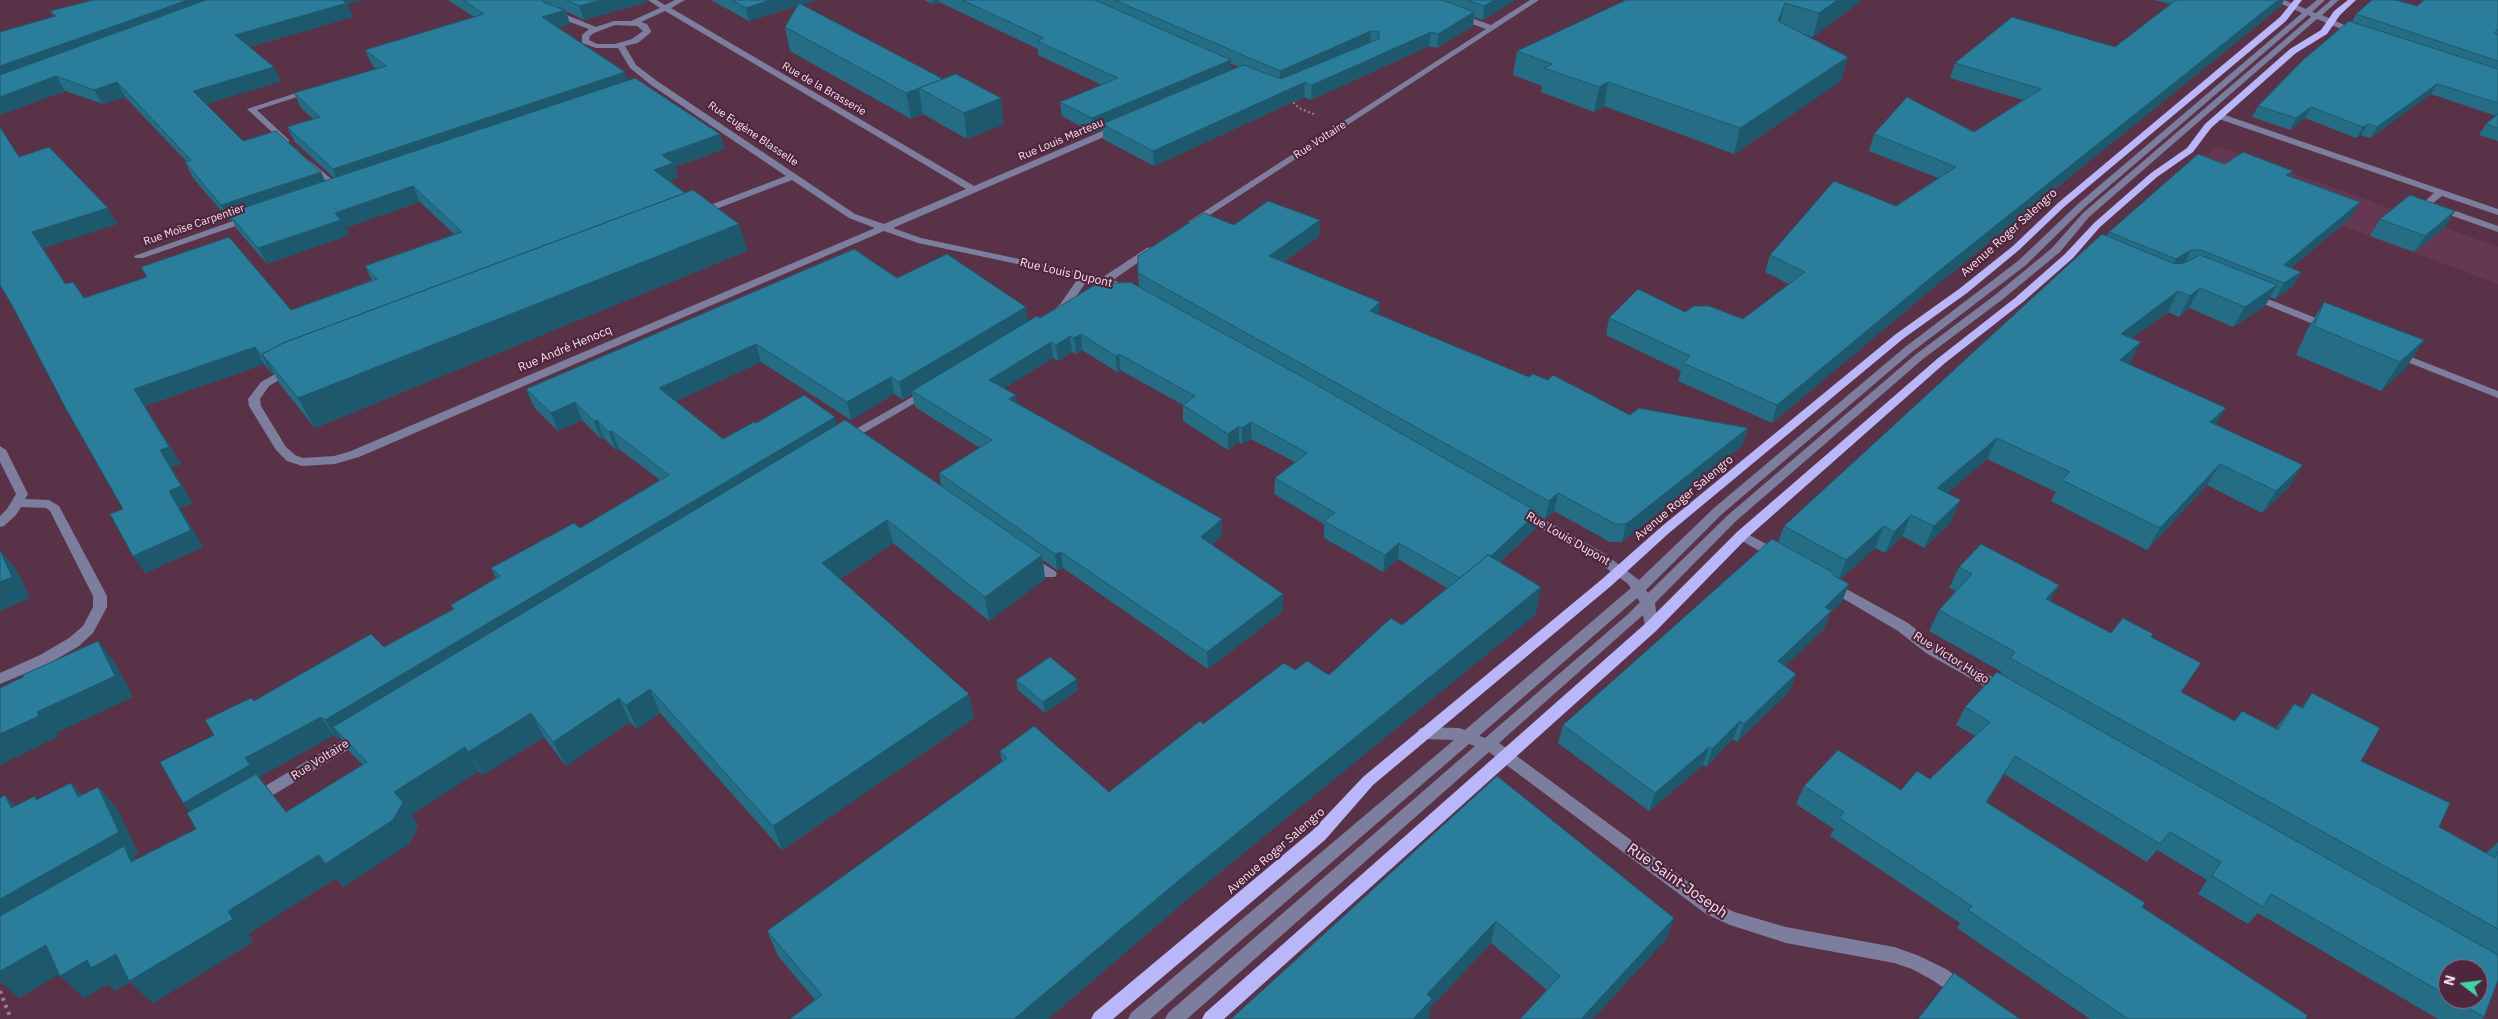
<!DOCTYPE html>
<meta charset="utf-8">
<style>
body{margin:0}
#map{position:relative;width:2498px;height:1019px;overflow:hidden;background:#593248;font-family:"IBM Plex Sans",sans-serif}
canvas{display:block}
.north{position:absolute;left:2438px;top:959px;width:50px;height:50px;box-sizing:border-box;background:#4e273e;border:1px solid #927184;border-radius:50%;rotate:285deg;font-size:14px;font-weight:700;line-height:20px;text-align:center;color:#f9dfec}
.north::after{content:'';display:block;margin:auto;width:18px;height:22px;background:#40d4a2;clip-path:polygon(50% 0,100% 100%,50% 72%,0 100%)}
</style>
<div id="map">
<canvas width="2498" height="1019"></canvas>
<div class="north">N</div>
</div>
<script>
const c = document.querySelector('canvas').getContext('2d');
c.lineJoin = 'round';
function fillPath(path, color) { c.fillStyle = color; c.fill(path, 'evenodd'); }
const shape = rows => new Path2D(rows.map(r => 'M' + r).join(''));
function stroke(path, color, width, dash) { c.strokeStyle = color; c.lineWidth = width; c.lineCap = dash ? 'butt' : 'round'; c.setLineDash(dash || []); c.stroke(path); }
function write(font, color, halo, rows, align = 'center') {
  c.font = font + ' "IBM Plex Sans",sans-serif'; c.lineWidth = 4.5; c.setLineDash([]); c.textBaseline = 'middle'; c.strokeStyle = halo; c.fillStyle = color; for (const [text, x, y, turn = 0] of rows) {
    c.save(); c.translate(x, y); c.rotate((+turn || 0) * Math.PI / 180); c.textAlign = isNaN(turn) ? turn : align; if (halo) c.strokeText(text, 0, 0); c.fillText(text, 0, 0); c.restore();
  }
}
const built = shape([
 [2217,146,2498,247,2498,284,2191,169]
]);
const pathFar1 = shape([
 [1290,99,1299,108,1316,115]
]);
const path = shape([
 [0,991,11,1019]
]);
const minor = shape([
 [528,0,537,0,557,11,596,27,614,21,631,21,660,8,648,0,657,0,665,5,675,0,685,0,671,8,974,186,1114,126,1120,126,1120,130,893,228,921,238,1103,277,1147,248,1151,247,1156,250,1113,280,1133,289,1133,293,1125,293,1102,282,1088,279,1069,307,1056,316,1051,313,1061,303,1079,277,918,243,884,231,359,457,335,464,302,466,287,461,276,450,249,406,248,399,261,382,286,368,294,368,296,370,269,386,260,399,261,406,286,447,295,455,303,458,334,456,351,451,875,228,849,218,792,180,703,214,697,214,697,210,786,176,651,85,630,68,618,48,596,48,582,43,582,35,589,29,551,15,528,0],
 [665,11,966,189,884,224,855,214,657,81,636,65,625,46,638,43,650,33,651,31,647,24,641,22,665,11],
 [615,25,637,26,643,31,632,39,615,44,597,44,589,40,590,36,594,33,615,25],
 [1530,0,1539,0,1196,224,1193,225,1188,222,1486,29,1455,18,1455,14,1461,14,1491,25,1530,0],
 [2273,0,2284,0,2306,9,2317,0,2325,0,2312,12,2316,13,2331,0,2339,0,2322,15,2360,32,2353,34,2317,19,2089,217,2060,252,2003,299,1923,359,1736,521,1655,603,1658,627,1656,631,1646,631,1643,615,1499,743,1718,904,1734,912,1786,927,1894,947,1917,955,1946,969,1967,984,1970,990,1967,996,1961,998,1955,996,1934,981,1912,969,1894,963,1786,943,1730,925,1706,914,1489,752,1187,1019,1165,1019,1168,1013,1475,746,1469,744,1150,1019,1128,1019,1131,1013,1454,740,1424,739,1419,737,1417,733,1419,729,1424,727,1459,728,1465,730,1631,588,1627,583,1595,560,1519,516,1517,513,1519,510,1527,510,1605,554,1639,580,1714,508,1904,348,2018,261,2079,203,2302,13,2273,0],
 [2308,15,2311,17,2083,213,2052,248,1995,295,1915,355,1728,515,1648,593,1646,590,1722,514,1912,352,2026,265,2085,207,2308,15],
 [1637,598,1640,602,1627,615,1485,738,1479,736,1637,598],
 [296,93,303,95,257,110,289,140,289,144,286,145,247,109,296,93],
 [2216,114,2222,114,2498,209,2498,215,2442,196,2433,203,2498,226,2498,232,2424,206,2424,202,2434,193,2216,118,2216,114],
 [310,161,341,187,341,191,335,191,307,166,307,162,310,161],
 [250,215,253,216,253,220,143,258,135,258,134,256,250,215],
 [2253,293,2331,324,2332,326,2327,329,2323,328,2249,298,2249,294,2253,293],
 [2396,351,2498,391,2498,398,2392,356,2391,354,2396,351],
 [928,388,932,389,934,391,932,393,850,441,842,441,840,438,928,388],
 [0,446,6,450,28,494,25,499,49,500,59,506,107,596,107,607,93,633,79,646,50,663,0,684,0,673,40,655,69,638,83,626,93,607,93,596,50,511,46,508,21,507,16,515,4,526,0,527,0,516,7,509,16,494,0,462,0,446],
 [1742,531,1783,553,1784,556,1783,559,1773,559,1737,538,1736,535,1737,532,1742,531],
 [1031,556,1055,571,1057,574,1055,577,1045,577,1026,564,1024,561,1026,558,1031,556],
 [1832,581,1908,623,1936,645,2008,686,2010,690,2008,694,2003,695,1998,694,1926,653,1898,631,1827,589,1825,586,1827,583,1832,581],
 [359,730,364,732,366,736,364,740,260,803,255,805,250,803,247,799,250,795,359,730]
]);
const major = shape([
 [2294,0,2302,0,2286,21,2064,207,2019,250,1967,293,1904,338,1669,533,1611,586,1373,785,1325,840,1113,1019,1091,1019,1094,1013,1313,830,1363,777,1601,580,1661,527,1896,334,1959,289,2013,246,2058,203,2280,17,2294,0],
 [2348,0,2356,0,2340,15,2327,34,2296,53,2211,128,2193,152,2157,177,2100,227,2073,258,2023,302,1945,363,1747,538,1656,631,1224,1019,1202,1019,1205,1013,1646,623,1737,532,1937,359,2015,298,2065,254,2094,223,2151,173,2187,148,2205,124,2290,49,2321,30,2334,11,2348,0]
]);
const wall = shape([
 [448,0,541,0,545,3,555,7,541,0,647,0,647,2,584,20,566,11,570,24,558,27,628,80,720,134,724,149,675,167,678,178,670,181,685,193,739,224,747,251,315,428,279,383,274,373,272,374,264,364,145,406,181,464,171,467,193,503,180,508,203,547,145,573,123,509,65,407,19,157,108,208,117,224,43,248,66,284,84,298,147,277,141,267,291,310,372,280,365,266,454,234,420,202,345,228,349,235,267,264,236,228,232,220,230,221,193,178,185,162,187,162,125,97,103,104,65,91,0,115,54,17,50,11,347,4,353,17,249,47,274,67,281,81,206,104,243,141,321,172,325,181,334,178,295,142,287,127,313,119,301,108,294,93,377,69,372,65,365,50,474,17],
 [711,0,816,0,801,5,1004,124,967,139,923,114,911,119,790,51,785,27,797,6,749,21],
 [924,0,1515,0,1483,20,1474,17,1473,26,1437,48,1429,46,1311,100,1304,97,1154,166,1103,139,1103,129,1093,133,1062,116,1060,102,1102,85,1038,55,1038,49,939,2,933,4],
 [1231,64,1237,66,1238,67,1231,70],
 [1626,0,1862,0,1813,37,1804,34,1841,81,1734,154,1604,106,1594,112,1541,92,1542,86,1513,75,1517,51],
 [2154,0,2284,0,2281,6,1939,283,1772,423,1678,381,1681,371,1606,335,1609,318,1685,312,1743,319,1789,284,1765,272,1770,255,1896,206,1938,178,1869,151,1874,134,1974,132,2023,100,1950,78,1955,63,2115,47,2170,4],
 [2498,0,2498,33,2497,34,2498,35,2498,141,2479,135,2486,124,2496,116,2431,94,2370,138,2361,135,2356,138,2305,118,2290,130,2252,117,2258,106,2352,22,2356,14,2417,6],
 [2225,164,2290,177,2351,217,2291,268,2301,272,2292,287,2275,299,2270,297,2265,306,2233,327,2189,308,2179,317,2168,312,2132,338,2130,363,2129,364,2216,425,2289,487,2262,513,2207,485,2147,550,2051,501,2056,492,1987,459,1947,493,1951,522,1924,548,1902,536,1885,553,1875,548,1840,579,1842,602,1830,613,1824,629,1785,666,1796,674,1789,692,1737,742,1733,739,1706,767,1703,765,1649,811,1558,743,1563,725,1778,542,1784,526,2107,236,2109,232],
 [2455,211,2444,228,2414,252,2370,236,2380,219],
 [1320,220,1319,236,1284,262,1379,315,1529,377,1630,415,1748,428,1742,446,1622,542,1610,542,1554,511,1545,519,1538,515,1535,529,1500,562,1536,614,1185,901,1048,1019,790,1019,815,1000,778,956,767,931,1002,762,1000,751,1109,792,1203,724,1295,670,1329,675,1402,625,1447,588,1398,559,1383,572,1324,538,1324,524,1274,494,1275,478,1295,462,1251,439,1242,444,1239,442,1228,450,1183,421,1183,405,1120,370,1117,372,1082,350,1076,354,1072,352,1058,361,1053,358,1004,388,1017,403,1222,536,1212,545,1283,594,1283,611,1208,669,1063,568,1057,570,1043,560,1045,579,989,621,893,543,840,579,974,718,782,850,660,713,637,729,630,722,566,766,544,737,483,775,479,771,411,815,418,826,409,844,343,887,336,878,248,934,253,942,153,1003,130,982,115,991,108,984,84,998,59,974,19,998,0,981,0,798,15,806,38,799,71,783,82,795,98,787,117,808,138,853,133,856,136,859,196,829,190,811,183,803,214,735,254,701,384,647,453,609,451,605,496,578,491,568,580,528,660,480,619,449,616,450,604,438,601,439,582,420,558,431,534,407,526,389,897,278,1028,321,1040,318,1139,287,1138,273,1234,225],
 [761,362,851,420,894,394,903,400,912,394,915,407,980,448,939,473,941,486,837,425,756,423,723,439,676,401],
 [334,735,337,739,340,737,349,751,363,765,286,812,259,777],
 [2324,302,2424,340,2405,369,2381,391,2296,355,2307,330],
 [1959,567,2059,585,2050,601,2111,633,2151,637,2181,692,2234,721,2242,711,2276,728,2294,704,2301,708,2312,693,2361,761,2439,827,2486,853,2498,842,2498,980,2484,1017,2482,1019,2438,1019,2258,913,2248,924,2198,894,2207,880,2157,850,2147,862,2004,774,1987,803,2142,907,2306,1019,2090,1019,1957,928,1960,923,1830,836,1834,829,1796,804,1804,786,1901,790,1930,779,1975,736,1956,725,1965,707,2001,674,2002,672,1929,631,1939,610,1956,591,1949,588],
 [2448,969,2478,999,2448,999],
 [1016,680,1078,690,1045,713,1018,690],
 [1497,776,1674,918,1666,940,1547,990,1491,943,1431,1007,1231,1019]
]);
const shadedWall = shape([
 [188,0,233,0,0,84,0,66],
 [336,0,364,0,347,4,353,17,242,49,235,35],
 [601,0,647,0,647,2,584,20,579,6],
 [770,0,816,0,749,21,746,8],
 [932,0,939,0,939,2,933,4],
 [1495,0,1515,0,1483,20,1484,6],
 [1838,0,1862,0,1813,37,1819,13],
 [2278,0,2284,0,2281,6,1939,283,1772,423,1777,405,1945,266],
 [1785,3,1779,27,1778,21],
 [565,10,570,24,547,31,542,17],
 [1474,12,1473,26,1437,48,1438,34],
 [1371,31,1370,45,1280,85,1280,71],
 [1431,32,1429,46,1311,100,1312,85],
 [1848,57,1841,81,1734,154,1740,128],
 [1231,60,1231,74,1102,124,1103,129,1093,133,1092,118],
 [274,67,281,81,201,106,193,91],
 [625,72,630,86,340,184,333,169],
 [56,76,65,91,0,115,0,97],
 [117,82,125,97,103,104,94,90],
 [1305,82,1304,97,1154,166,1153,151],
 [1608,82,1604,106,1594,112,1599,87],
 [2437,84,2431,94,2370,138,2377,127],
 [919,89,923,114,911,119,906,93],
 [1001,98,1004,124,967,139,964,113],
 [2311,107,2305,118,2290,130,2296,118],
 [2368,124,2361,135,2356,138,2363,127],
 [720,134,724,149,675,167,678,178,659,185,654,170,662,155],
 [2293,171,2285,185,2286,175],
 [321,172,328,187,228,213,232,220,230,221,221,205],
 [413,186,420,202,345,228,349,235,267,264,258,248,335,213],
 [2360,202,2351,217,2275,281,2284,265],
 [108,208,117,224,43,248,76,301,32,232],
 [2455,211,2444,228,2414,252,2425,236],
 [1320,220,1319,236,1269,273,1269,256],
 [739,224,747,251,315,428,298,398],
 [2191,250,2183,265,2168,274,2176,259],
 [2301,272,2292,287,2275,299,2284,283],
 [2277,285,2265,306,2233,327,2245,307],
 [2200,288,2189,308,2179,317,2190,296],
 [2178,291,2168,312,2110,354,2121,334],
 [1380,302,1379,320,1370,311],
 [1026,307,1028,324,912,391,912,394,903,400,899,382],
 [1081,334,1082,350,1076,354,1074,338],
 [1070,336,1072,352,1058,361,1056,345],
 [2424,340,2405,369,2381,391,2400,362],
 [1051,342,1053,358,992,396,989,380],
 [2141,342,2130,363,2110,381,2120,360],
 [756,344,761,362,666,406,659,388],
 [255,347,264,364,145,406,181,464,171,467,193,503,180,508,203,547,145,573,133,556,169,491,134,389],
 [1119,354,1120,370,1117,372,1116,356],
 [264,356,274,373,272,374,263,357],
 [891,377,894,394,851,420,847,402],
 [1016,395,1018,411,1009,399],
 [575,402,582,420,558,431,551,413],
 [2226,408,2213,429,2210,422],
 [835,417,839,435,333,727,340,737,337,739,325,720],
 [597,420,604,438,601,439,594,421],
 [1251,422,1251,439,1242,444,1242,428],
 [1239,426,1239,442,1228,450,1228,434],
 [1748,428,1742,446,1622,542,1626,524],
 [612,431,619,449,616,450,609,432],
 [1997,438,1987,459,1928,510,1937,488],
 [2220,464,2207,485,2147,550,2160,528],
 [2303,465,2289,487,2262,513,2276,491],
 [1558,493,1554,511,1545,519,1549,501],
 [1961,500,1951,522,1924,548,1934,526],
 [1538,512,1535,529,1462,597,1464,581],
 [1911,515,1902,536,1885,553,1894,532],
 [1222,519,1222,536,1201,554,1201,537],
 [887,520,893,543,829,586,822,563],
 [1884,526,1875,548,1838,582,1846,560],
 [1399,543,1398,559,1383,572,1385,555],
 [0,550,17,570,30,598,0,611],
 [1061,552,1063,568,1057,570,1055,554],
 [1042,555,1045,579,989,621,985,597],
 [1849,584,1842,602,1830,613,1824,629,1772,679,1778,661,1825,607],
 [2059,585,2047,605,2046,599],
 [1541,587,1536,614,1185,901,1048,1019,1014,1019,1184,876],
 [1283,594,1283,611,1208,669,1207,652],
 [98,641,115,662,133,697,56,733,58,737,0,765,0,734,37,712],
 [1796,674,1789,692,1737,742,1744,724],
 [1077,679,1078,690,1045,713,1043,702],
 [650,689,660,713,637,729,626,705],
 [969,694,974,718,782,850,773,826],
 [619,698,630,722,566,766,553,742],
 [531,713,544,737,483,775,468,752],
 [321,717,334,735,259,777,245,758],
 [1740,721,1733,739,1706,767,1712,749],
 [465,747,479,771,411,815,418,826,409,844,343,887,336,878,248,934,253,942,153,1003,130,982,115,991,108,984,84,998,60,976,87,960,116,954,228,911,394,792],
 [1709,747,1703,765,1649,811,1655,793],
 [2015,756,2004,774,1976,820,1986,802],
 [250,765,304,835,198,821,183,803],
 [71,783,91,804,78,797],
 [98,787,117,808,138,853,133,856,145,869,0,932,0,899],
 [5,795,25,816,11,808],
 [1674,918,1666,940,1593,1019,1581,1019],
 [1496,921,1491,943,1431,1007,1429,1019,1413,1019,1427,994],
 [46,945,70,968,19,998,0,981,0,971]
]);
const building = shape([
 [93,0,188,0,0,66,0,32,56,16,50,11,93,0],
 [206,0,342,0,347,3,235,35,274,67,193,91,243,141,276,131,321,172,221,205,185,162,191,160,117,82,94,90,56,76,0,97,0,75,206,0],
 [463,0,541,0,545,3,565,10,542,17,625,72,333,169,287,127,320,117,294,93,386,66,365,50,484,14,463,0],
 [566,0,601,0,579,6,566,0],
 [732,0,770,0,746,8,732,0],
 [962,0,1095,0,1231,60,1092,118,1060,102,1118,78,1037,41,1044,38,962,0],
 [1115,0,1442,0,1474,12,1438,34,1431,32,1312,85,1305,82,1153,151,1102,124,1243,65,1281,79,1379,39,1379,32,1371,31,1280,71,1115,0],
 [1467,0,1495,0,1484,6,1467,0],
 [1626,0,1838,0,1819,13,1785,3,1778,21,1848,57,1740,128,1608,82,1599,87,1544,68,1552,64,1517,51,1626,0],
 [2176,0,2278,0,1945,266,1777,405,1683,363,1690,356,1609,318,1638,289,1685,312,1694,306,1709,306,1743,319,1805,272,1770,255,1834,181,1896,206,1956,167,1874,134,1907,97,1974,132,2041,89,1955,63,2012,17,2115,47,2176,0],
 [2372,0,2396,0,2417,6,2424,0,2498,0,2498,29,2494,33,2498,35,2498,61,2356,14,2372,0],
 [799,3,943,79,906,93,785,27,799,3],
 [2349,21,2498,69,2498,103,2437,84,2377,127,2368,124,2363,127,2311,107,2296,118,2258,106,2303,60,2349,21],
 [956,74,1001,98,964,113,919,88,956,74],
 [635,78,720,134,662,155,673,163,654,170,685,193,283,343,262,354,264,356,263,357,255,347,134,389,169,447,160,450,181,486,169,491,191,530,133,556,110,514,123,509,65,407,12,305,0,285,0,127,19,157,49,147,108,208,32,232,65,284,73,282,84,298,147,277,141,267,229,237,291,310,377,279,365,266,462,232,413,186,335,213,341,220,258,248,228,213,635,78],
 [2498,114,2498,128,2486,124,2498,114],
 [2243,152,2293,171,2286,175,2360,202,2284,265,2301,272,2284,283,2201,250,2191,250,2176,259,2109,232,2198,154,2225,164,2243,152],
 [693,190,739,224,298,398,262,354,283,343,693,190],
 [2410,195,2455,211,2425,236,2380,219,2410,195],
 [1268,201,1320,220,1269,256,1380,302,1370,311,1529,377,1533,374,1548,380,1553,375,1630,415,1639,408,1748,428,1626,524,1615,524,1558,493,1549,501,1138,273,1138,256,1204,213,1234,225,1268,201],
 [2102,234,2175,264,2184,263,2200,255,2277,285,2245,307,2200,288,2190,296,2178,291,2121,334,2141,342,2120,360,2226,408,2210,422,2303,465,2276,491,2220,464,2160,528,2062,480,2070,472,1997,438,1937,488,1961,500,1934,526,1911,515,1894,532,1884,526,1846,560,1784,526,2102,234],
 [854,249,897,278,947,254,1026,307,899,382,891,377,847,402,756,344,659,388,723,439,754,422,756,423,804,395,835,417,325,720,321,717,245,758,250,765,183,803,160,762,214,735,205,720,251,698,254,701,371,634,384,647,454,609,451,605,500,576,491,568,574,523,580,528,669,475,612,431,609,432,597,420,594,421,575,402,551,413,526,389,854,249],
 [1130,282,1308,380,1538,512,1491,556,1488,555,1460,578,1399,543,1385,555,1324,521,1335,513,1275,478,1307,453,1251,422,1242,428,1239,426,1228,434,1183,405,1195,396,1119,354,1116,356,1081,334,1074,338,1070,336,1056,345,1051,342,989,380,1016,395,1009,399,1222,519,1201,537,1283,594,1207,652,1061,552,1055,554,939,473,992,440,912,391,1037,316,1040,318,1095,285,1130,282],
 [2324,302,2424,340,2400,362,2314,326,2324,302],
 [845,420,1042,555,985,597,887,520,822,563,969,694,773,826,650,689,626,705,619,698,553,742,531,713,468,752,465,747,394,792,403,802,393,820,325,864,319,855,228,911,233,919,129,981,116,954,91,968,87,960,60,976,46,945,0,971,0,916,124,846,131,862,196,829,187,813,256,774,286,812,367,762,333,727,845,420],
 [1772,539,1834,573,1833,575,1849,584,1825,607,1831,611,1778,661,1796,674,1744,724,1740,721,1712,749,1709,747,1655,793,1563,725,1772,539],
 [1981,544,2059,585,2046,599,2111,633,2123,618,2153,634,2151,637,2201,663,2181,692,2235,721,2242,711,2278,730,2294,704,2303,708,2312,693,2380,728,2361,761,2450,803,2439,827,2495,858,2498,851,2498,929,2010,658,2015,652,1939,610,1972,574,1959,567,1981,544],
 [0,550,12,577,0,582,0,550],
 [1488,555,1541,587,1184,876,1014,1019,790,1019,822,995,767,931,1007,758,1000,751,1034,726,1109,792,1200,721,1203,724,1284,663,1295,670,1307,661,1329,675,1391,618,1402,625,1488,555],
 [98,641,115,676,37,712,39,716,0,734,0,688,23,677,23,675,98,641],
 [1050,657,1077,679,1043,702,1016,680,1050,657],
 [1997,672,2498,955,2498,980,2484,1017,2453,999,2478,999,2478,969,2448,969,2448,996,2271,894,2263,907,2212,876,2221,862,2170,832,2160,844,2015,756,1986,802,2145,903,2142,907,2307,1015,2306,1019,2128,1019,1968,910,1972,906,1839,818,1844,812,1804,786,1838,750,1901,790,1917,771,1930,779,1990,722,1965,707,1997,672],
 [1497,776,1674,918,1581,1019,1520,1019,1560,976,1496,921,1427,994,1432,999,1413,1019,1231,1019,1497,776],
 [71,783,78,797,98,787,119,832,0,899,0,798,5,795,11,808,35,796,36,800,71,783],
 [1954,973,2020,1019,1918,1019,1954,973]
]);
const farStreetnames = [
 ["Rue de la Brasserie",824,89,30],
 ["Rue Eugène Blasselle",753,134,34],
 ["Rue Louis Marteau",1061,140,-23],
 ["Rue Voltaire",1320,140,-33],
 ["Rue Moïse Carpentier",194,225,-19]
];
const streetNames = [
 ["Avenue Roger Salengro",2009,233,-42],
 ["Rue Louis Dupont",1066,273,13],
 ["Rue André Henocq",565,349,-23],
 ["Avenue Roger Salengro",1684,498,-40],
 ["Rue Louis Dupont",1568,539,30],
 ["Rue Victor Hugo",1951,658,32],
 ["Rue Voltaire",320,760,-32],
 ["Avenue Roger Salengro",1276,851,-41]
];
const nearStreetnames = [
 ["Rue Saint-Joseph",1677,881,35]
];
fillPath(built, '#663752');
stroke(pathFar1, '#9e7c8f', 2, [2, 2.5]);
stroke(path, '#9e7c8f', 4, [3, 4.5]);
fillPath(minor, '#7d7d9e');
fillPath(major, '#b9b6fa');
fillPath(wall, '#256c85');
fillPath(shadedWall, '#1e586c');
fillPath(building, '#2b7e9b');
stroke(building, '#1e586c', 1);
write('11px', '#f9dfec', '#4e273e', farStreetnames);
write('12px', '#f9dfec', '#4e273e', streetNames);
write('15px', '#f9dfec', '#4e273e', nearStreetnames);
</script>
